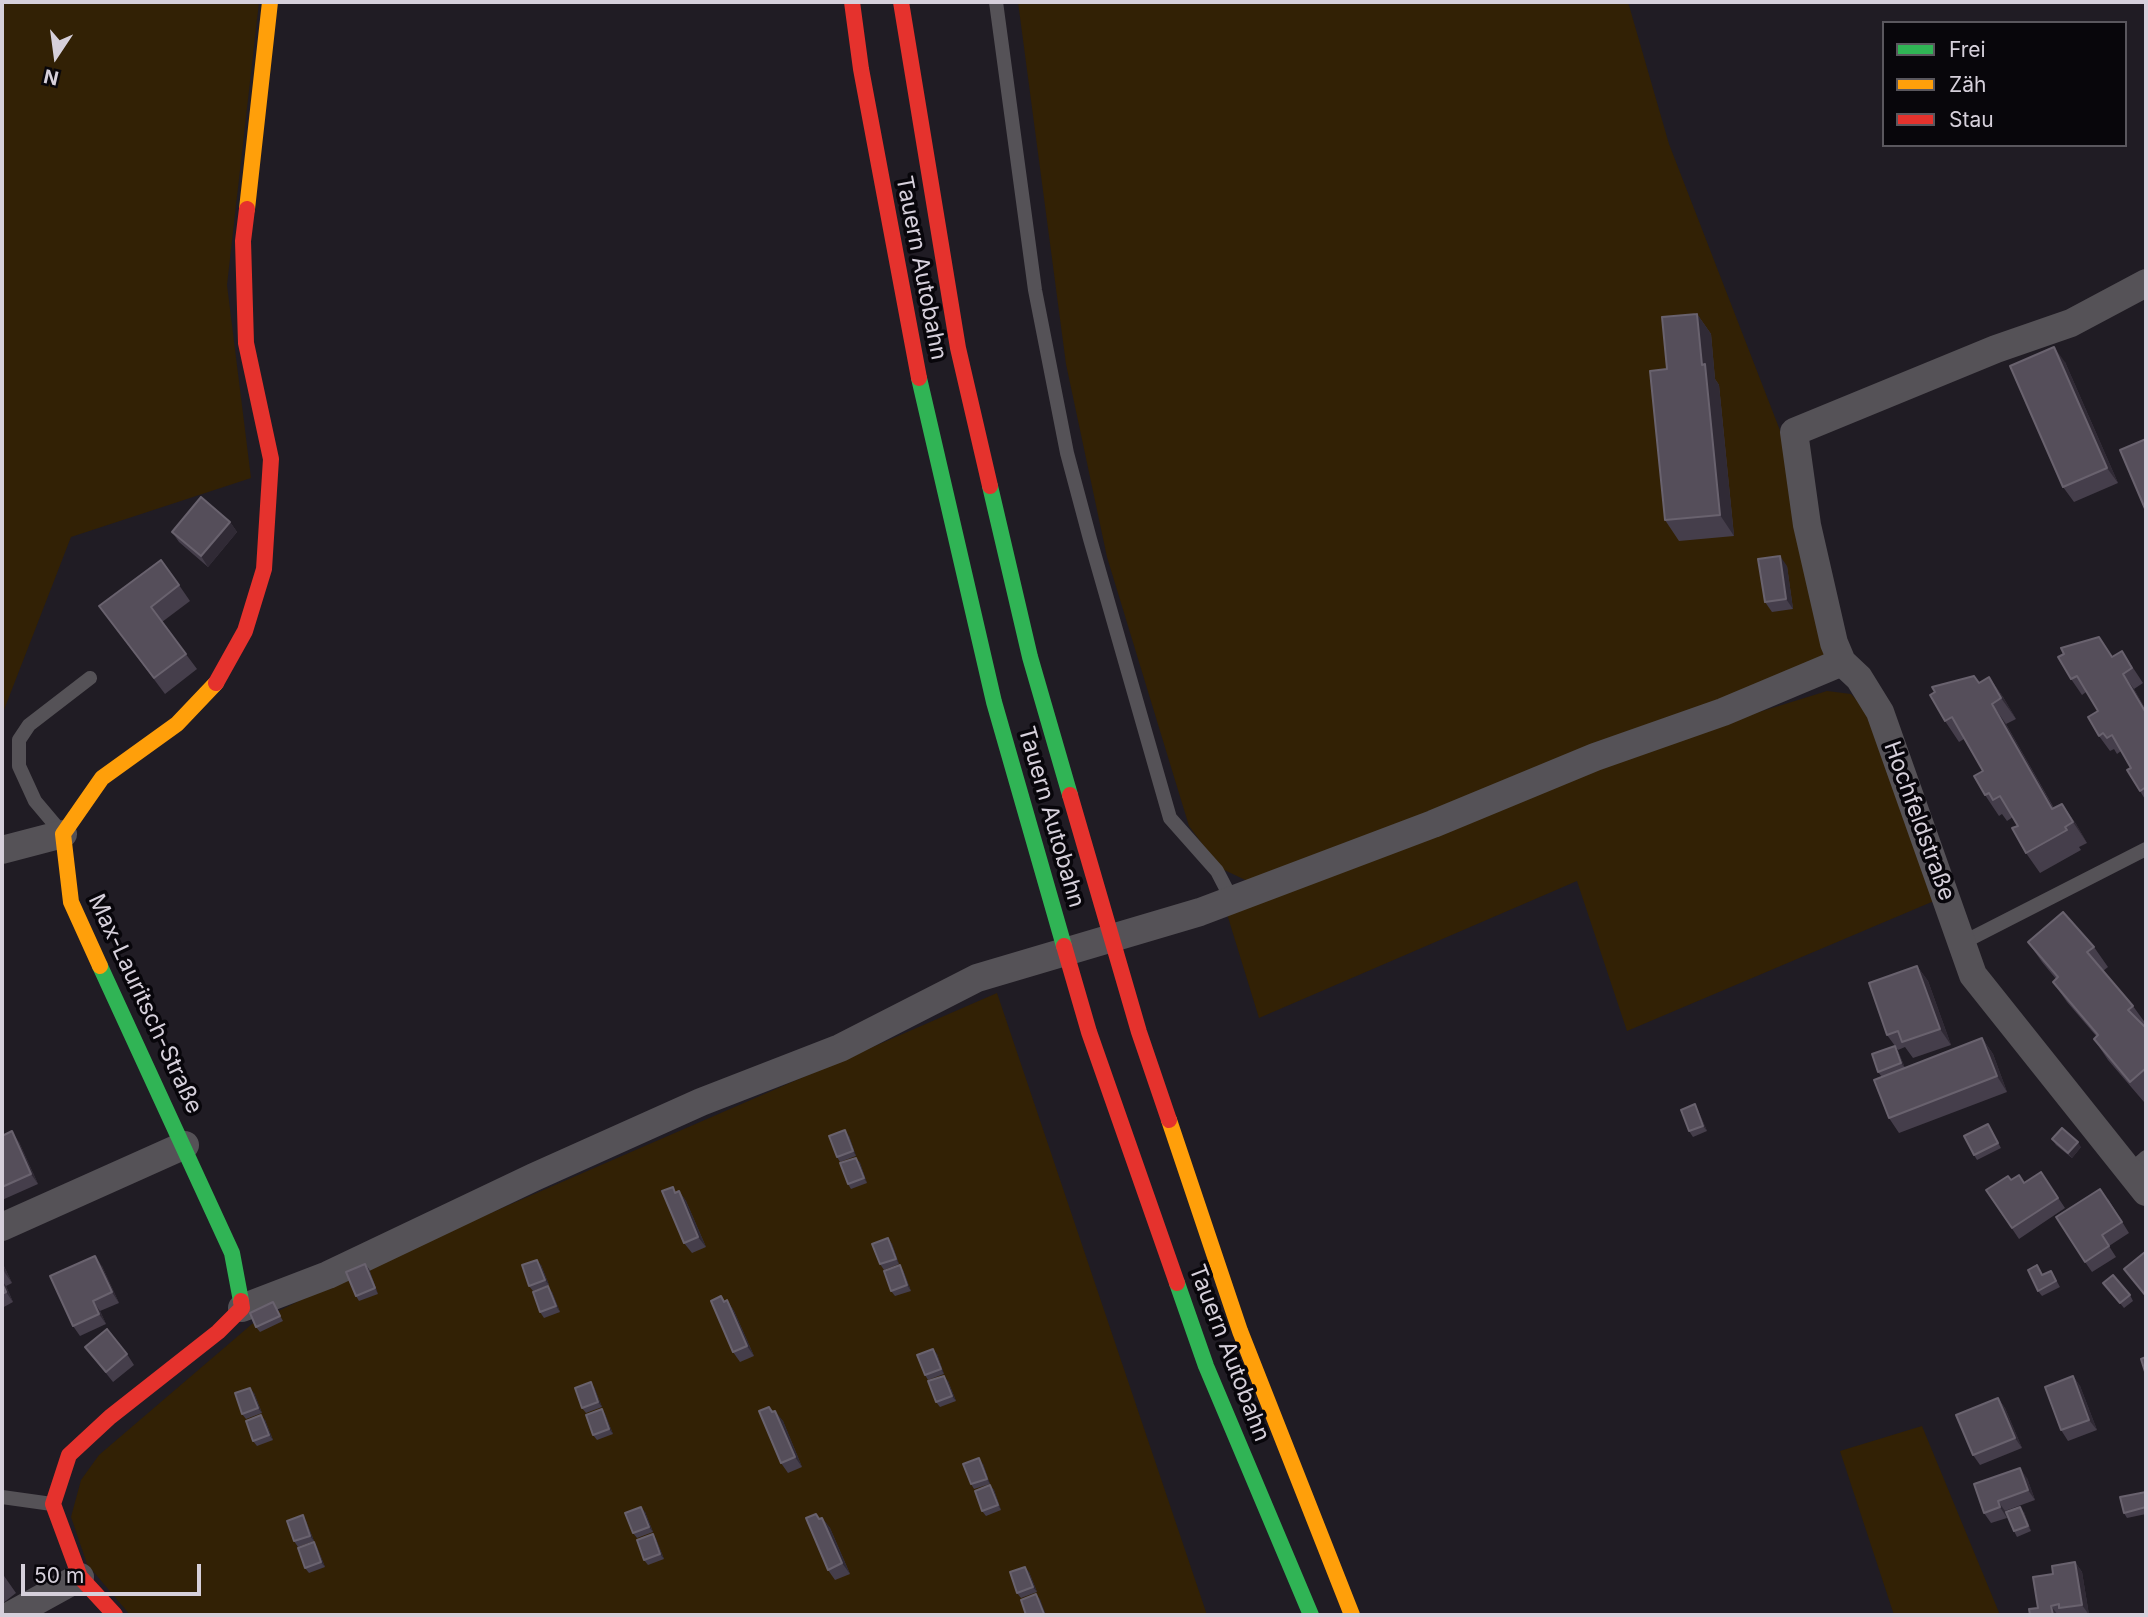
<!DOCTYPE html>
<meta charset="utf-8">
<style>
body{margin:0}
#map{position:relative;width:2148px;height:1617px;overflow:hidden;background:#201c24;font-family:Inter,sans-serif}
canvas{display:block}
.frame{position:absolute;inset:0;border:4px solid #d6d0db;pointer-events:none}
.legend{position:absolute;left:1882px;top:21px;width:245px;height:126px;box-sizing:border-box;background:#08060b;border:2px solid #5a575e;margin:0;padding:9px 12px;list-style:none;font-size:21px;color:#d6d0db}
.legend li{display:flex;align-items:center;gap:14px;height:35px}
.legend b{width:35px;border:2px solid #5a575e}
.north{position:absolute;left:21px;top:21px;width:70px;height:70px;-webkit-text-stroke:5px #08060b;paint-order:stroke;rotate:193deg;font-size:19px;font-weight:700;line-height:28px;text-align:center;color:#d6d0db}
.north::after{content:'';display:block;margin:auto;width:24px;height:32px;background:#d6d0db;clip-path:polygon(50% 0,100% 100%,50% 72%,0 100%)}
.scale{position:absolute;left:21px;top:1564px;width:180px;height:32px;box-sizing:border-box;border:4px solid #d6d0db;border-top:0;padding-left:9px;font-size:21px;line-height:24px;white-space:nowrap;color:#d6d0db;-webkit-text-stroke:5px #08060b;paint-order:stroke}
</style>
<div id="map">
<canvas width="2148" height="1617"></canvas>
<div class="frame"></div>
<ul class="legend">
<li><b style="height:9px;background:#30b455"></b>Frei</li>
<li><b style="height:9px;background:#ff9f0a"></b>Zäh</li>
<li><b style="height:9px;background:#e5322d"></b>Stau</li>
</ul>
<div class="north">N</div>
<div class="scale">50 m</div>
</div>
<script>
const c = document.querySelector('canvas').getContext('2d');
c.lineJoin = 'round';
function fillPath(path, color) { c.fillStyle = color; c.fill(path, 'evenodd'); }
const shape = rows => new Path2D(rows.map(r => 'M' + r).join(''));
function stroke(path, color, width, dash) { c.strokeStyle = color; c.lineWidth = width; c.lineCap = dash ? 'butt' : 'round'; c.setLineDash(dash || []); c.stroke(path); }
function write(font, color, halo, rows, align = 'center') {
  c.font = font + ' Inter,sans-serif'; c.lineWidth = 7; c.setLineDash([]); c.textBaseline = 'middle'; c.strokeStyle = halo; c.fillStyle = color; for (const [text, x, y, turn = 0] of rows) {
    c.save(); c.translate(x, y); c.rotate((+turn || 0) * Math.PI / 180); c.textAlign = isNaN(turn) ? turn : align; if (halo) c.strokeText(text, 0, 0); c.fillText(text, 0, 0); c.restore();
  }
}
const green = shape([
 [2,2,259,2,227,285,251,478,71,537,2,715],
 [1018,2,1628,2,1669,144,1781,433,1832,666,1254,884,1220,868,1189,826,1107,557,1066,364],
 [1827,691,1851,694,1867,711,1934,901,1627,1031,1577,881,1259,1018,1227,914,1585,766],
 [997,993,1207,1615,130,1615,87,1564,71,1517,81,1480,99,1455,252,1324,387,1258],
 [1922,1426,2000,1615,1894,1615,1840,1451]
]);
const lane = shape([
 [996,2,1035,290,1067,453,1090,539,1170,818,1217,871,1232,900],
 [62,833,35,801,19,766,19,740,29,725,90,678],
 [1962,943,2146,849],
 [2130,1171,2146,1157],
 [2,1497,52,1504]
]);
const street = shape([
 [2146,283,2071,323,1996,349,1794,432,1807,525,1834,643,1842,662,1859,678,1880,712,1973,975,2146,1192],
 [2,850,63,834],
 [2,1227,185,1145],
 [242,1308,328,1275,534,1177,701,1102,840,1048,977,978,1200,912,1433,824,1595,757,1723,712,1842,662],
 [11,1615,80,1577]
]);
const fast = shape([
 [919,378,994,702,1064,946],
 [990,486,1030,657,1070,795],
 [100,966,232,1253,241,1301],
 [1177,1283,1206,1366,1311,1615]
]);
const slow = shape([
 [247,209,270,2],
 [100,966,71,902,63,834,102,778,177,724,216,683],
 [1169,1120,1240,1331,1352,1615]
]);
const jam = shape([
 [852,2,861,69,919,378],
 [901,2,958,348,990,486],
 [216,683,245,631,264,569,271,459,246,343,243,241,247,209],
 [1070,795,1139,1032,1169,1120],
 [1064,946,1089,1032,1177,1283],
 [115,1615,80,1577,53,1504,69,1455,110,1417,218,1332,242,1308,241,1301]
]);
const wall = shape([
 [1697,314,1711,334,1715,379,1719,385,1734,536,1679,541,1665,520,1667,369],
 [2065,362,2118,483,2074,502,2063,487],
 [230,522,237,532,208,567,179,542,172,532],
 [1787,566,1793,609,1772,612,1765,602],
 [179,585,190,601,162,622,197,669,165,694,99,606],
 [2122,651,2143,683,2134,689,2146,710,2146,801,2140,791,2131,768,2121,751,2117,754,2114,749,2110,751,2099,736,2098,711,2086,692,2082,695,2071,679],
 [1989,677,2003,697,2016,719,2006,724,2054,808,2062,804,2076,824,2087,843,2079,847,2081,850,2040,873,2026,853,2018,826,2013,817,2007,821,2002,814,1999,816,1985,795,1983,771,1964,739,1959,742,1945,721,1979,683],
 [2028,942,2094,947,2108,967,2103,971,2133,1006,2146,1024,2146,1100,2144,1102,2108,1060,2094,1039,2097,1037,2067,1002,2053,982,2056,979,2042,962],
 [1917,966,1928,981,1951,1045,1913,1058,1905,1047,1898,1050,1887,1035],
 [1982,1038,1993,1054,2007,1092,1899,1133,1889,1118,1882,1077,1878,1072,1898,1051,1905,1068],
 [1698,1110,1707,1131,1693,1137,1689,1131],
 [1988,1124,2001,1148,1977,1160,1974,1155],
 [2,1136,19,1142,38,1184,2,1200],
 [849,1136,856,1156,840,1162,837,1157],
 [2052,1139,2081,1147,2072,1158,2056,1145],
 [856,1158,860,1163,867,1183,851,1189,848,1184],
 [2041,1172,2065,1208,2019,1239,1986,1190,2011,1180,2025,1183],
 [679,1191,686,1201,706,1247,692,1253,684,1243,676,1192],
 [2108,1199,2129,1233,2109,1246,2116,1257,2092,1272,2085,1262],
 [888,1238,892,1244,899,1264,884,1270,880,1264],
 [2,1262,12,1283,6,1286,13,1302,2,1308],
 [541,1265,549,1285,533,1291,529,1286],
 [102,1266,119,1303,100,1311,106,1324,80,1336,73,1326],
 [369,1269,378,1294,359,1301,356,1296],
 [903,1270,911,1291,895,1296,891,1291],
 [2042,1275,2054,1276,2060,1287,2042,1296,2038,1291],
 [2107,1288,2130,1295,2133,1301,2124,1308],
 [552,1292,560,1312,544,1318,540,1312],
 [721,1296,725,1301,727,1300,734,1311,754,1356,740,1362,733,1352],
 [273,1302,283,1321,260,1332,256,1327],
 [85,1347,127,1354,134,1365,113,1382],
 [937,1354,944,1374,928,1380,925,1375],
 [2073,1376,2080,1386,2097,1430,2068,1441,2061,1430],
 [948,1381,956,1401,940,1407,936,1402],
 [594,1387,602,1407,586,1413,582,1408],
 [254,1393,262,1413,246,1419,242,1414],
 [1998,1398,2005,1408,2022,1448,1980,1465,1973,1455],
 [769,1407,783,1421,802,1467,788,1473,781,1463],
 [602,1409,605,1414,613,1434,597,1440,593,1435],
 [265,1420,273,1440,257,1446,253,1441],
 [983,1464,990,1484,974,1489,971,1484],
 [2027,1478,2035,1500,2005,1511,2007,1518,1991,1523,1984,1513],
 [990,1485,994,1490,1001,1510,986,1516,982,1511],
 [2146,1492,2146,1514,2127,1518,2124,1513],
 [645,1512,653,1532,637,1538,633,1533],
 [2024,1512,2031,1531,2017,1537,2014,1531],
 [816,1514,820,1519,822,1518,830,1528,850,1574,835,1580,828,1570],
 [306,1521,314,1541,298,1547,294,1541],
 [653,1534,656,1539,664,1559,648,1565,644,1560],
 [314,1542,317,1547,325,1567,309,1573,305,1568],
 [2075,1562,2082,1572,2089,1615,2030,1615,2038,1608,2053,1574],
 [1029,1572,1037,1592,1021,1598,1017,1593],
 [2,1573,16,1593,2,1604]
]);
const shadedWall = shape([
 [1697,314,1711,334,1715,379,1719,385,1734,536,1720,515,1702,365],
 [2054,347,2065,362,2118,483,2107,468],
 [230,522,237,532,208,567,201,556],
 [1780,556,1787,566,1793,609,1786,599],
 [2123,674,2134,689,2146,710,2146,713],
 [1989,677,2003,697,2016,719,2001,698],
 [1992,704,2006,724,2066,830,2052,809],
 [2062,804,2076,824,2087,843,2073,822],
 [1917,966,1928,981,1951,1045,1940,1029],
 [1982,1038,1993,1054,2007,1092,1997,1076],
 [1895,1046,1898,1051,1905,1068,1901,1063],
 [1695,1104,1698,1110,1707,1131,1703,1126],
 [845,1130,849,1136,856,1156,853,1151],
 [12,1131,19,1142,38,1184,31,1174],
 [2078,1142,2081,1147,2072,1158,2068,1153],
 [856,1158,860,1163,867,1183,864,1178],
 [679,1191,686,1201,706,1247,698,1237],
 [888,1238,892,1244,899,1264,896,1259],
 [95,1256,102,1266,119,1303,112,1292],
 [537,1260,541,1265,549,1285,545,1280],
 [2,1262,12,1283,5,1273,2,1266],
 [365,1264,369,1269,378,1294,375,1288],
 [900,1265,903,1270,911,1291,907,1285],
 [2,1281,6,1286,13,1302,6,1292],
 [548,1286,552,1292,560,1312,556,1306],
 [727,1300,734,1311,754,1356,747,1346],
 [93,1301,100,1311,106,1324,99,1314],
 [933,1349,937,1354,944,1374,941,1369],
 [944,1376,948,1381,956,1401,952,1396],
 [2073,1376,2080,1386,2097,1430,2089,1420],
 [591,1382,594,1387,602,1407,598,1402],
 [250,1388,254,1393,262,1413,258,1408],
 [1998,1398,2005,1408,2022,1448,2015,1438],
 [602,1409,605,1414,613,1434,609,1429],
 [775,1411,783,1421,802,1467,795,1457],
 [261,1415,265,1420,273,1440,269,1435],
 [979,1458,983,1464,990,1484,987,1479],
 [2020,1468,2027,1478,2035,1500,2028,1490],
 [990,1485,994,1490,1001,1510,998,1505],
 [1998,1501,2005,1511,2007,1518,2000,1507],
 [641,1507,645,1512,653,1532,649,1527],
 [2020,1507,2024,1512,2031,1531,2028,1526],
 [303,1515,306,1521,314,1541,310,1536],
 [822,1518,830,1528,850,1574,842,1563],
 [653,1534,656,1539,664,1559,660,1554],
 [314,1542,317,1547,325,1567,321,1562],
 [2075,1562,2082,1572,2089,1615,2082,1605],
 [1025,1567,1029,1572,1037,1592,1033,1587],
 [1036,1594,1040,1599,1046,1615,1044,1614],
 [2051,1606,2058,1615,2053,1615]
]);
const building = shape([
 [1697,314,1702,365,1705,364,1720,515,1665,520,1650,371,1667,369,1662,317,1697,314],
 [2054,347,2107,468,2063,487,2010,366,2054,347],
 [2146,439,2146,511,2120,450,2146,439],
 [201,497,230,522,201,556,172,532,201,497],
 [1780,556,1786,599,1765,602,1758,559,1780,556],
 [161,560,179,585,151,607,186,654,154,678,99,606,161,560],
 [2099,637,2112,657,2122,651,2132,668,2123,674,2146,713,2146,787,2140,791,2127,770,2131,768,2112,735,2107,738,2103,733,2099,736,2088,717,2098,711,2077,676,2071,679,2058,657,2064,654,2061,648,2099,637],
 [1974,676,1979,683,1989,677,2001,698,1992,704,2052,809,2062,804,2073,822,2065,827,2067,830,2026,853,2012,828,2018,826,2000,796,1993,800,1989,793,1985,795,1974,776,1983,771,1952,717,1945,721,1930,695,1935,692,1932,687,1974,676],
 [2063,912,2094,947,2087,952,2133,1006,2128,1010,2146,1028,2146,1068,2130,1082,2094,1039,2098,1035,2053,982,2058,977,2028,942,2063,912],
 [1917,966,1940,1029,1902,1042,1898,1031,1887,1035,1869,983,1917,966],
 [1982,1038,1997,1076,1889,1118,1874,1080,1982,1038],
 [1895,1046,1901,1063,1878,1072,1872,1054,1895,1046],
 [1695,1104,1703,1126,1689,1131,1681,1110,1695,1104],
 [1988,1124,1998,1143,1974,1155,1964,1136,1988,1124],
 [2062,1128,2078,1142,2068,1153,2052,1139,2062,1128],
 [845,1130,853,1151,837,1157,829,1136,845,1130],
 [12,1131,31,1174,2,1187,2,1136,12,1131],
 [856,1158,864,1178,848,1184,840,1163,856,1158],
 [2041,1172,2058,1198,2012,1228,1986,1190,2008,1176,2011,1180,2019,1175,2024,1183,2041,1172],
 [673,1187,675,1193,679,1191,698,1237,684,1243,662,1191,673,1187],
 [2100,1189,2122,1222,2102,1235,2109,1246,2085,1262,2056,1217,2100,1189],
 [888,1238,896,1259,880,1264,872,1244,888,1238],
 [2145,1252,2146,1253,2146,1296,2124,1269,2145,1252],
 [95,1256,112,1292,93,1301,99,1314,73,1326,50,1276,95,1256],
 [537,1260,545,1280,529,1286,522,1265,537,1260],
 [365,1264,375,1288,356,1296,346,1272,365,1264],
 [900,1265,907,1285,891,1291,884,1271,900,1265],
 [2037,1265,2042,1275,2051,1271,2056,1281,2038,1291,2028,1270,2037,1265],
 [2113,1275,2130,1295,2120,1303,2103,1283,2113,1275],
 [2,1283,6,1292,2,1294,2,1283],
 [548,1286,556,1306,540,1312,533,1292,548,1286],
 [721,1296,724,1302,727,1300,747,1346,733,1352,711,1301,721,1296],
 [273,1302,280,1316,256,1327,250,1313,273,1302],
 [107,1329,127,1354,106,1372,85,1347,107,1329],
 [933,1349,941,1369,925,1375,917,1355,933,1349],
 [2146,1357,2146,1375,2141,1359,2146,1357],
 [944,1376,952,1396,936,1402,928,1381,944,1376],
 [2073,1376,2089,1420,2061,1430,2045,1387,2073,1376],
 [591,1382,598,1402,582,1408,575,1388,591,1382],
 [250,1388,258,1408,242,1414,235,1393,250,1388],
 [1998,1398,2015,1438,1973,1455,1956,1415,1998,1398],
 [769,1407,772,1412,775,1411,795,1457,781,1463,759,1411,769,1407],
 [602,1409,609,1429,593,1435,586,1415,602,1409],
 [261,1415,269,1435,253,1441,246,1421,261,1415],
 [979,1458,987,1479,971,1484,963,1464,979,1458],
 [2020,1468,2028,1490,1998,1501,2000,1507,1984,1513,1974,1484,2020,1468],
 [990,1485,998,1505,982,1511,975,1491,990,1485],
 [2146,1492,2146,1507,2124,1513,2120,1497,2146,1492],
 [641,1507,649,1527,633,1533,625,1513,641,1507],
 [2020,1507,2028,1526,2014,1531,2006,1512,2020,1507],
 [816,1514,819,1519,822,1518,842,1563,828,1570,806,1518,816,1514],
 [303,1515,310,1536,294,1541,287,1521,303,1515],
 [653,1534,660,1554,644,1560,637,1540,653,1534],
 [314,1542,321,1562,305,1568,298,1548,314,1542],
 [2075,1562,2082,1605,2059,1608,2059,1604,2051,1606,2053,1615,2030,1615,2029,1609,2038,1608,2033,1577,2053,1574,2052,1566,2075,1562],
 [1025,1567,1033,1587,1017,1593,1010,1572,1025,1567],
 [1036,1594,1044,1614,1040,1615,1026,1615,1021,1600,1036,1594]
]);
const streetNames = [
 ["Tauern Autobahn",921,268,79],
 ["Tauern Autobahn",1051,817,74],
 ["Hochfeldstraße",1919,821,70],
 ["Max-Lauritsch-Straße",145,1004,65],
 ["Tauern Autobahn",1229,1353,69]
];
fillPath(green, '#322105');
stroke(lane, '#555257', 14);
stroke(street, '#555257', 28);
stroke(fast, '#30b455', 16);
stroke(slow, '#ff9f0a', 16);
stroke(jam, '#e5322d', 16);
fillPath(wall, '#453e4b');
fillPath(shadedWall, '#302a35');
fillPath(building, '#554e5a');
stroke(building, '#69626e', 2);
write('23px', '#d6d0db', '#08060b', streetNames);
</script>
